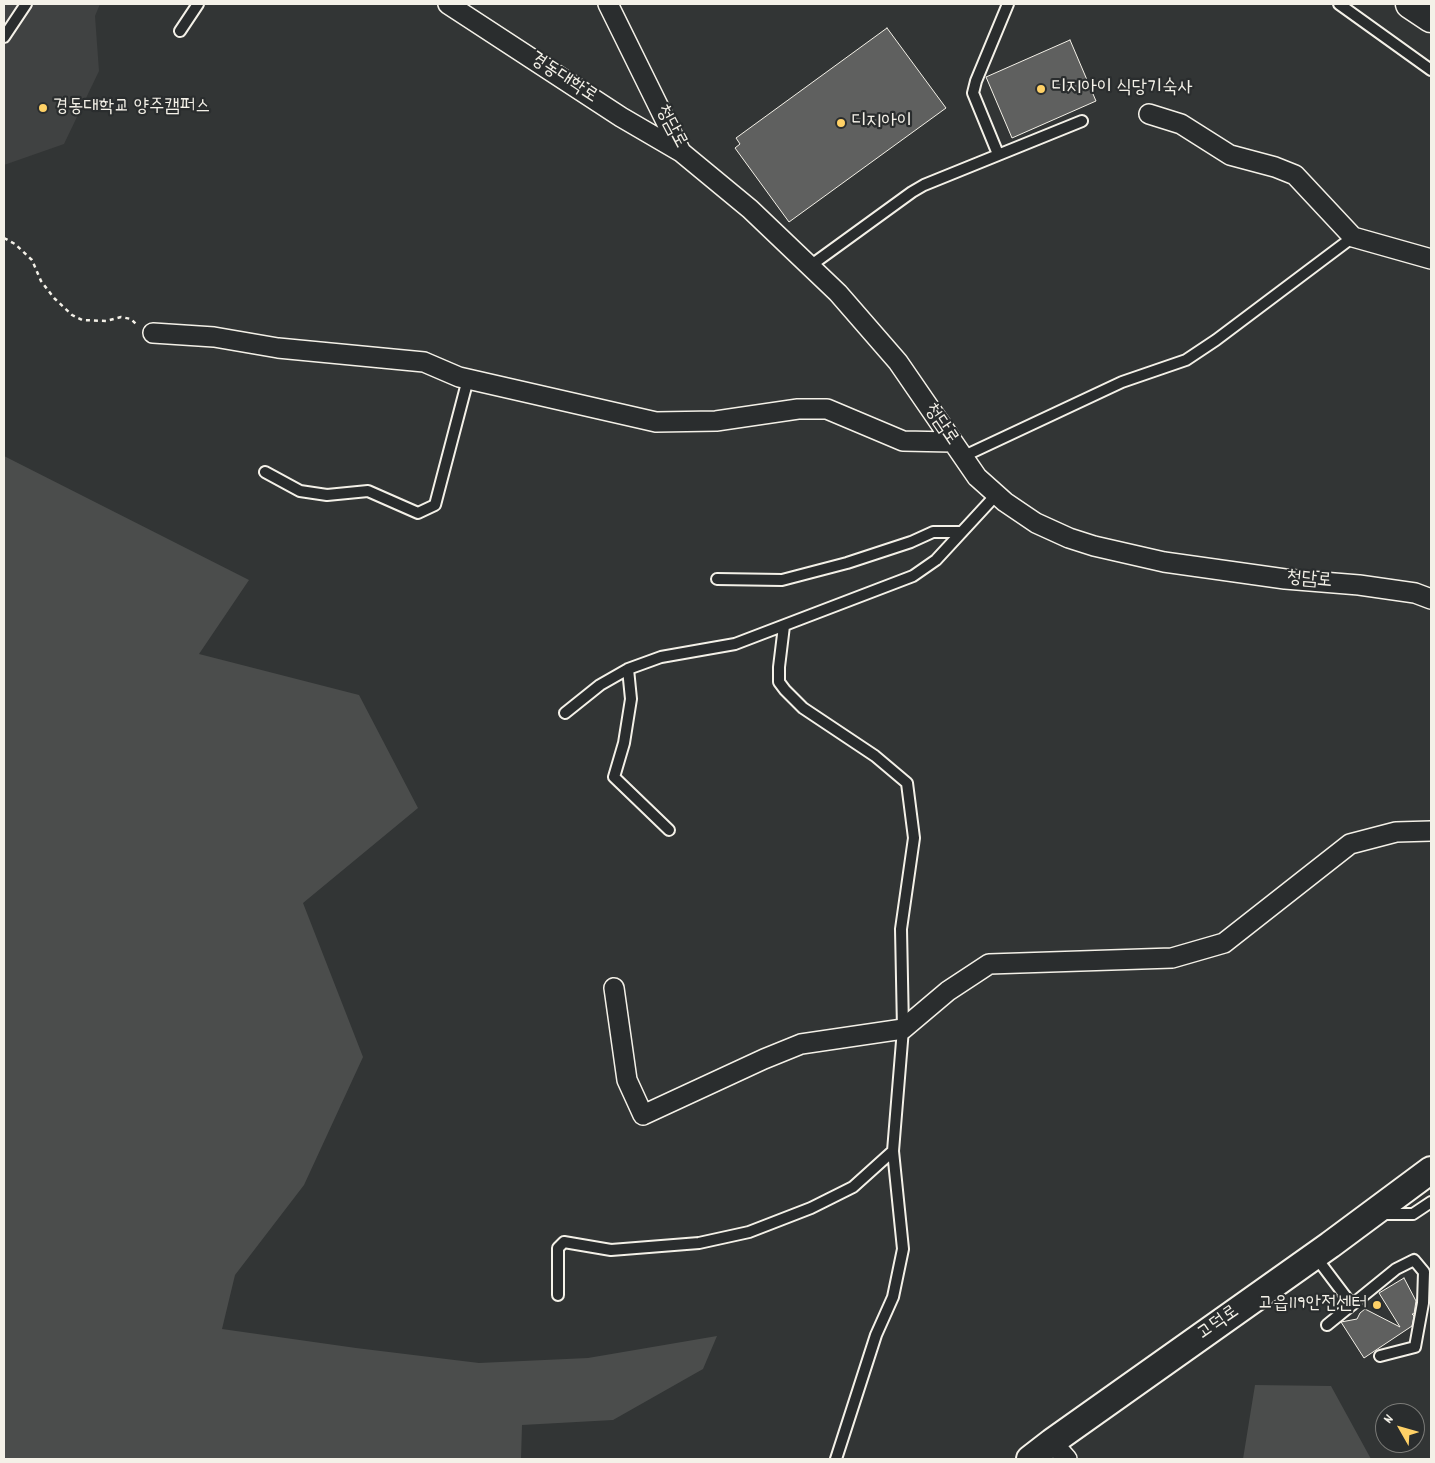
<!DOCTYPE html>
<meta charset="utf-8">
<style>
body{margin:0}
#map{position:relative;width:1435px;height:1463px;overflow:hidden;background:#323535;font-family:Dekko,sans-serif}
canvas{display:block}
.frame{position:absolute;inset:0;border:5px solid #f4f1e8;pointer-events:none}
.north{position:absolute;left:1375px;top:1403px;width:50px;height:50px;box-sizing:border-box;background:#2a2d2e;border:1px solid #7b7b78;border-radius:50%;rotate:308deg;font-size:14px;font-weight:700;line-height:20px;text-align:center;color:#f4f1e8}
.north::after{content:'';display:block;margin:auto;width:18px;height:22px;background:#ffd166;clip-path:polygon(50% 0,100% 100%,50% 72%,0 100%)}
</style>
<div id="map">
<canvas width="1435" height="1463"></canvas>
<div class="frame"></div>
<div class="north">N</div>
</div>
<script>
const c = document.querySelector('canvas').getContext('2d');
c.lineJoin = 'round';
function fillPath(path, color) { c.fillStyle = color; c.fill(path, 'evenodd'); }
const shape = rows => new Path2D(rows.map(r => 'M' + r).join(''));
function stroke(path, color, width, dash) { c.strokeStyle = color; c.lineWidth = width; c.lineCap = dash ? 'butt' : 'round'; c.setLineDash(dash || []); c.stroke(path); }
function write(font, color, halo, rows, align = 'center') {
  c.font = font + ' Dekko,"Poor Story",sans-serif'; c.lineWidth = 4.5; c.setLineDash([]); c.textBaseline = 'middle'; c.strokeStyle = halo; c.fillStyle = color; for (const [text, x, y, turn = 0] of rows) {
    c.save(); c.translate(x, y); c.rotate((+turn || 0) * Math.PI / 180); c.textAlign = isNaN(turn) ? turn : align; if (halo) c.strokeText(text, 0, 0); c.fillText(text, 0, 0); c.restore();
  }
}
const built = shape([
 [4,4,100,4,95,16,99,71,64,144,4,165]
]);
const green = shape([
 [4,456,249,580,199,654,359,695,418,808,303,903,363,1057,304,1185,235,1275,222,1329,356,1348,479,1363,588,1358,717,1336,703,1369,613,1420,522,1425,521,1459,4,1459],
 [1255,1385,1331,1386,1371,1459,1243,1459]
]);
const building = shape([
 [887,28,946,108,789,222,735,148,740,144,736,138,887,28],
 [1070,40,1096,101,1012,138,986,77,1070,40],
 [1404,1278,1416,1301,1414,1314,1412,1314,1414,1316,1412,1326,1364,1358,1341,1322,1357,1319,1360,1313,1365,1309,1400,1327,1379,1293,1404,1278]
]);
const path = shape([
 [4,238,15,244,32,260,41,281,54,298,72,315,82,320,106,321,121,317,131,319,138,326]
]);
const service = shape([
 [1339,4,1431,70],
 [180,31,198,4],
 [4,37,26,4],
 [998,154,973,93,976,81,1008,4],
 [810,266,912,192,924,185,1082,121],
 [962,457,1122,382,1186,360,1216,340,1353,237],
 [265,472,300,491,327,495,368,491,418,513,435,505,468,379],
 [717,579,782,580,847,563,911,542,933,532,962,532],
 [784,626,779,667,779,682,785,690,803,708,875,756,907,783,914,838,901,929,903,1029,893,1151,903,1249,893,1297,876,1335,836,1459],
 [628,669,631,699,624,743,614,777,669,830],
 [565,713,600,685,628,669,661,657,735,644,913,576,936,560,996,495],
 [1381,1214,1413,1214,1431,1202],
 [1315,1256,1352,1305],
 [558,1295,558,1248,564,1242,611,1250,699,1243,749,1232,811,1208,853,1187,893,1151],
 [1327,1325,1396,1269,1414,1260,1424,1272,1423,1303,1415,1347,1380,1356]
]);
const minor = shape([
 [448,4,621,117,681,152],
 [608,4,681,152,750,209,838,293,898,362,977,477,1005,502,1036,523,1069,538,1094,546,1164,562,1285,579,1359,585,1415,593,1431,599],
 [1149,114,1181,124,1230,155,1275,167,1295,175,1353,237,1431,259],
 [153,333,214,337,278,348,424,362,459,377,656,422,716,421,798,409,827,409,903,441,952,442],
 [614,988,627,1080,643,1115,764,1059,801,1044,903,1029,948,991,989,964,1172,958,1224,943,1350,844,1396,832,1431,831],
 [1052,1442,1067,1459]
]);
const secondary = shape([
 [1030,1459,1052,1442,1330,1245,1431,1170]
]);
const trunk = shape([
 [1410,4,1431,18]
]);
const markers = [
 [1041,89,5,"#ffd166"],
 [43,108,5,"#ffd166"],
 [841,123,5,"#ffd166"],
 [1377,1305,5,"#ffd166"]
];
const streetNames = [
 ["경동대학로",563,79,33],
 ["청담로",670,127,62],
 ["청담로",940,425,56],
 ["청담로",1309,581,5],
 ["고덕로",1219,1324,-35]
];
const poiNames = [
 ["디지아이 식당기숙사",1051,89],
 ["경동대학교 양주캠퍼스",53,108],
 ["디지아이",851,123],
 ["고읍119안전센터",1367,1305,"right"]
];
fillPath(built, '#404242');
fillPath(green, '#4b4d4c');
fillPath(building, '#5f605f');
stroke(building, '#f4f1e8', 1);
stroke(service, '#f4f1e8', 14);
stroke(minor, '#f4f1e8', 22);
stroke(secondary, '#f4f1e8', 30);
stroke(trunk, '#f4f1e8', 31);
stroke(path, '#f4f1e8', 2.5, [4, 4]);
stroke(service, '#2a2d2e', 10);
stroke(minor, '#2a2d2e', 19);
stroke(secondary, '#2a2d2e', 26);
stroke(trunk, '#2a2d2e', 28);
for (const [x, y, r, color] of markers) { const dot = new Path2D(); dot.arc(x, y, r, 0, 2 * Math.PI); c.fillStyle = color; c.fill(dot); stroke(dot, '#2a2d2e', 2); }
write('19px', '#f4f1e8', '#2a2d2e', streetNames);
write('19px', '#f4f1e8', '#2a2d2e', poiNames, 'left');
</script>
